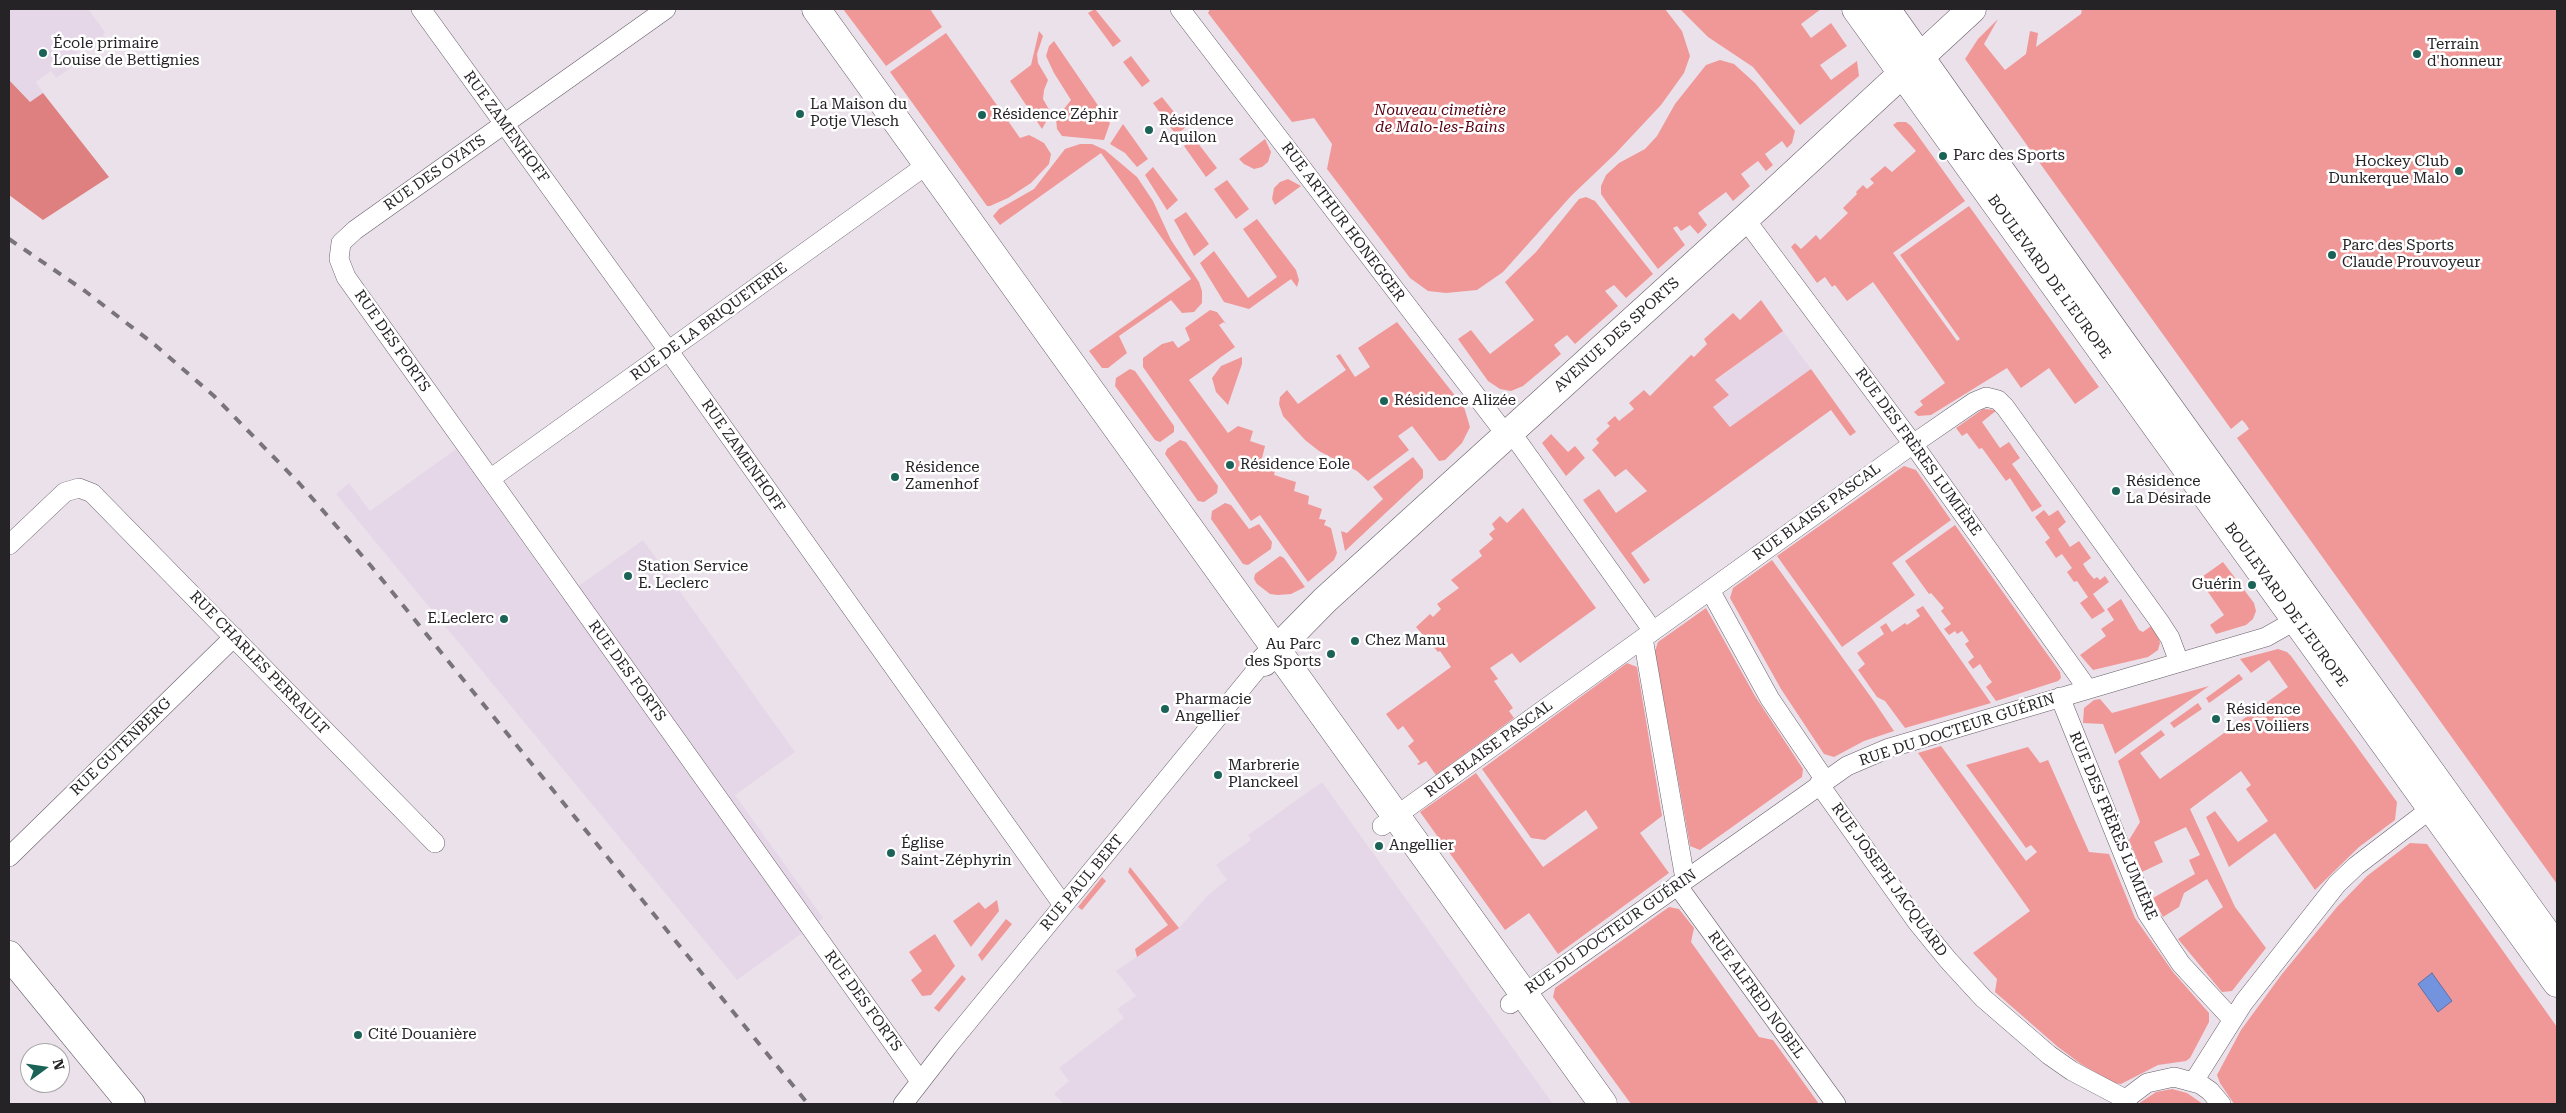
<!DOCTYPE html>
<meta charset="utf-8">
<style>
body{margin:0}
#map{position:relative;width:2566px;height:1113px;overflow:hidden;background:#eae1eb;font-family:"Roboto Serif",serif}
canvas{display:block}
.frame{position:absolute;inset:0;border:10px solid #262326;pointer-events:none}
.north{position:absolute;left:20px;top:1043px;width:50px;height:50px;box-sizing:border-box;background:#fff;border:1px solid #a8a7a8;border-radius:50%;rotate:76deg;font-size:14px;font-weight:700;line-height:20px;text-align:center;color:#262326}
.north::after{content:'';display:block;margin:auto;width:18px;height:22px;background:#1b6357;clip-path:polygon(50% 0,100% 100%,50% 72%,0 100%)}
</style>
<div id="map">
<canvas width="2566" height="1113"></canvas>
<div class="frame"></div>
<div class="north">N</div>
</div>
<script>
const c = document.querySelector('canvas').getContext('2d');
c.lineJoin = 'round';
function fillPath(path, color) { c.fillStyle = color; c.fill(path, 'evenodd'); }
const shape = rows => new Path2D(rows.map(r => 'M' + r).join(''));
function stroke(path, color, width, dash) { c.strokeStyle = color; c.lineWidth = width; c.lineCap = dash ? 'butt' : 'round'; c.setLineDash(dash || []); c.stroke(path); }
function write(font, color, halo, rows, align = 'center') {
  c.font = font + ' "Roboto Serif",serif'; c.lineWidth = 5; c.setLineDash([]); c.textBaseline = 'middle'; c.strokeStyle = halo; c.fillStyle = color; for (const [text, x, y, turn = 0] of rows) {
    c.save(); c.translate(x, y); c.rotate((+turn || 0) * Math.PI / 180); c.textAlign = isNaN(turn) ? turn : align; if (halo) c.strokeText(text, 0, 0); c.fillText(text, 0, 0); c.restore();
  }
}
const built = shape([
 [9,9,88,9,105,32,103,35,107,41,98,47,93,41,70,58,75,65,56,78,51,71,36,82,43,93,30,102,9,80],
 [1783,331,1811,369,1730,427,1712,407,1728,395,1715,381],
 [456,449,562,598,643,540,795,752,735,795,823,918,737,980,336,494,349,483,370,511],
 [1322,782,1553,1104,1064,1104,1054,1094,1069,1081,1059,1068,1124,1018,1117,1009,1136,996,1116,971,1179,928,1209,894,1227,880,1216,865,1251,840,1248,835]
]);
const green = shape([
 [843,9,930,9,942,27,886,66],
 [1095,9,1121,41,1113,47,1088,13],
 [1210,9,1665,9,1682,31,1690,56,1684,73,1661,105,1615,154,1571,196,1503,272,1477,290,1446,293,1428,291,1410,278,1327,169,1332,144,1314,118,1292,122,1208,13],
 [1680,9,1821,9,1801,24,1811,38,1831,23,1847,46,1820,65,1831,80,1857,61,1859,76,1800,125,1753,67,1708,37],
 [2082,9,2557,9,2557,884,2237,438,2249,429,2245,423,2242,420,2231,429,1965,59,1978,39,1998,19,1984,44,2005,70,2026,54,2030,31,2038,33,2036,47,2081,14],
 [1039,31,1043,36,1037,54,1038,63,1048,80,1044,90,1043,99,1051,113,1042,129,1010,81,1031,65],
 [946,33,1020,138,1029,135,1035,138,1044,143,1051,154,1049,164,1031,183,1008,198,990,206,987,206,890,72],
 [1054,41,1110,123,1104,140,1062,136,1057,129,1056,119,1071,100,1054,73,1046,56,1049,46],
 [1131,56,1150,81,1142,87,1123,62],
 [1720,60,1734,64,1755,83,1795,131,1792,143,1787,148,1782,141,1765,154,1773,165,1766,171,1758,161,1741,174,1750,186,1733,201,1726,192,1698,213,1707,225,1698,234,1690,225,1681,231,1677,226,1673,228,1685,245,1658,269,1608,204,1601,194,1601,186,1606,175,1619,163,1645,149,1657,136,1675,104,1706,65],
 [1162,97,1186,127,1176,135,1153,103],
 [1897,122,1906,122,1911,126,1965,201,1893,253,1957,341,1960,339,1900,255,1969,206,2099,387,2075,404,2049,368,2021,388,2007,368,1931,415,1918,416,1914,412,1923,405,1920,401,1945,383,1873,282,1847,301,1835,285,1832,287,1825,277,1817,283,1791,247,1795,243,1801,249,1816,235,1820,240,1848,213,1843,208,1857,194,1856,192,1863,185,1867,189,1874,183,1870,179,1885,166,1892,172,1916,151,1893,125],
 [1123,124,1148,159,1137,167,1125,153,1110,144],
 [1194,138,1217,168,1206,177,1184,146],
 [1265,139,1271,152,1268,162,1262,167,1254,169,1244,164,1239,159],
 [1080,144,1092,144,1105,150,1137,177,1153,201,1171,240,1199,282,1202,291,1202,303,1194,312,1182,313,1171,300,1119,336,1127,353,1108,368,1102,368,1089,351,1191,279,1101,153,1000,225,993,216,999,209,1034,189,1065,149],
 [1153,167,1178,200,1167,210,1145,175],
 [1288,179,1301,186,1275,205,1272,199,1274,188,1280,182],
 [1227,180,1249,209,1236,219,1214,189],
 [1586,197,1595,201,1653,274,1626,298,1614,285,1605,291,1618,306,1575,344,1567,335,1554,345,1561,354,1523,386,1511,391,1500,389,1488,381,1458,339,1471,330,1490,354,1534,320,1505,282,1536,252,1574,205,1579,199],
 [1186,212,1209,244,1194,256,1174,220],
 [1257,219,1296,270,1299,280,1297,287,1291,279,1249,309,1224,302,1200,263,1214,251,1248,298,1277,277,1243,229],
 [1761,300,1783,331,1715,380,1729,395,1713,407,1730,427,1811,369,1856,432,1850,436,1831,410,1706,500,1631,553,1650,580,1644,584,1583,500,1599,489,1616,513,1647,491,1626,469,1615,477,1592,450,1599,443,1596,439,1610,426,1607,423,1615,416,1619,421,1634,409,1629,403,1644,390,1650,396,1691,355,1694,357,1707,344,1704,339,1733,313,1740,320],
 [1210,310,1217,312,1227,325,1224,322,1219,325,1235,347,1189,380,1228,433,1238,426,1253,431,1250,441,1265,446,1261,462,1276,467,1274,475,1296,482,1294,491,1309,496,1308,504,1322,509,1319,519,1326,520,1324,525,1331,528,1337,553,1334,560,1308,582,1260,515,1251,521,1143,367,1143,358,1162,344,1173,341,1178,348,1190,340,1185,328],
 [1397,322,1464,407,1470,427,1462,443,1445,460,1439,461,1412,426,1398,436,1409,450,1368,481,1357,471,1319,451,1305,440,1283,416,1279,404,1280,397,1287,390,1298,404,1346,370,1336,356,1340,354,1355,377,1370,367,1358,348],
 [1242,357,1242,364,1228,405,1216,392,1212,378,1221,366],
 [1130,369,1135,371,1174,426,1174,432,1160,442,1155,440,1115,386,1116,378],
 [1983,409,1997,410,1982,422,2000,448,2009,442,2020,458,2012,464,2042,506,2032,512,2010,478,2006,481,1982,448,1979,449,1967,433,1962,436,1956,428],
 [1551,434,1568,452,1575,446,1585,458,1566,476,1542,443],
 [1180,440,1186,442,1218,486,1217,493,1204,502,1198,501,1165,454,1167,449],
 [1413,457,1423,470,1423,478,1345,551,1341,531,1347,533,1383,499,1373,487],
 [1904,466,1916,470,1951,520,1892,563,1915,595,1842,647,1777,556],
 [1225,503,1231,505,1249,529,1259,524,1272,542,1271,549,1248,565,1243,564,1211,519,1212,511],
 [1523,508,1596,608,1520,663,1512,653,1490,668,1498,679,1494,681,1513,708,1509,711,1514,718,1436,775,1426,761,1419,765,1417,764,1420,762,1408,746,1414,741,1403,726,1398,730,1386,714,1451,667,1440,651,1438,652,1416,627,1430,614,1433,617,1441,609,1437,604,1459,588,1451,580,1482,556,1479,551,1493,539,1489,534,1495,529,1492,524,1500,516,1507,523],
 [2044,510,2049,516,2058,510,2066,522,2058,529,2070,547,2079,541,2091,558,2083,564,2088,572,2094,579,2097,577,2100,580,2105,576,2109,582,2093,594,2105,611,2092,619,2080,603,2088,597,2077,581,2074,582,2067,572,2072,568,2062,554,2056,558,2045,542,2050,538,2035,517],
 [1955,525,2060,672,2061,678,2058,681,1996,701,1986,687,1992,682,1988,677,1980,664,1973,669,1968,662,1974,657,1965,644,1969,641,1962,631,1957,634,1955,631,1949,635,1944,629,1951,624,1941,611,1944,608,1931,593,1929,594,1905,561],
 [1280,556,1284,558,1305,587,1291,594,1278,595,1270,594,1257,584,1254,579,1255,574],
 [1772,560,1873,700,1894,731,1864,741,1834,757,1824,754,1781,689,1730,598,1733,588],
 [2223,562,2254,603,2256,611,2253,619,2246,625,2216,634,2210,625,2224,615,2199,579],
 [2121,599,2139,630,2143,632,2151,626,2158,636,2160,643,2158,650,2148,657,2093,670,2080,655,2106,636,2101,629,2114,620,2107,609],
 [1923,606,1991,703,1905,728,1885,701,1877,697,1858,670,1865,664,1857,653,1884,634,1880,627,1886,623,1892,632,1905,623,1907,625,1920,616,1916,610],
 [1706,608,1755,696,1803,769,1802,777,1700,850,1690,846,1655,651,1658,642],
 [2278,649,2287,652,2291,656,2397,802,2395,820,2359,847,2315,890,2275,833,2229,867,2206,817,2215,811,2238,842,2268,821,2246,789,2251,785,2241,771,2190,809,2235,907,2266,948,2232,991,2222,992,2178,939,2223,907,2207,879,2184,893,2179,907,2163,917,2153,898,2195,874,2189,860,2200,855,2186,827,2154,842,2163,862,2142,872,2129,840,2140,822,2118,761,2161,730,2165,735,2140,753,2160,779,2288,687,2269,660,2251,673,2240,659],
 [1627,663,1637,667,1662,816,1640,833,1669,873,1558,954,1529,913,1505,930,1420,812,1476,773,1543,867,1598,828,1586,810,1545,840,1531,838,1482,769],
 [2239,674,2243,679,2209,703,2206,698],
 [2209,686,2115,754,2103,724,2083,723,2084,708,2094,700,2100,699,2112,713],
 [2198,703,2202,709,2174,728,2170,723],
 [1941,746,2026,861,2037,852,2031,845,2026,848,1966,765,2028,747,2040,763,2048,760,2089,852,2109,854,2135,918,2173,972,2209,1013,2209,1022,2190,1058,2186,1061,2158,1065,2121,1084,2114,1083,2081,1064,2058,1047,1995,992,1997,979,1973,953,2030,911,1918,753],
 [2410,843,2427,844,2557,1027,2557,1104,2234,1104,2220,1083,2217,1075,2241,1030,2282,974,2337,907,2367,876],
 [1130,867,1179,928,1137,957,1135,949,1168,925,1128,872],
 [1102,877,1106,881,1082,910,1078,907],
 [997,900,999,911,971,947,953,921,979,902,985,909],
 [1669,907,1679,909,1694,928,1691,942,1759,1037,1773,1040,1819,1104,1631,1104,1553,997,1555,988],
 [1006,919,1012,924,982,961,978,955],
 [935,934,955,966,931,995,922,996,911,980,922,971,909,952],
 [962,975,966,979,939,1012,934,1008],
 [2172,1089,2187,1093,2203,1104,2138,1104,2156,1092]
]);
const forest = shape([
 [9,80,30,102,43,93,109,177,43,220,9,195]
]);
const water = shape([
 [2432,973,2452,1001,2438,1012,2418,984,2432,973]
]);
const street = shape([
 [421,9,678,364,1063,905],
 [666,9,355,230,341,243,339,259,346,277,920,1081],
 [1180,9,1507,436],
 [1745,219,1913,444,2087,688],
 [1511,432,1653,631],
 [490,479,928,164],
 [9,545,65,492,79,488,92,493,435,843],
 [1710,590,1770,699,1825,780],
 [1643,638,1685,879],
 [2060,697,2147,913,2181,964,2232,1019],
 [1819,784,1917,922,1948,960,1983,998,2049,1055,2072,1071,2127,1100],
 [1382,826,1913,444,1974,402,1986,397,1998,400,2005,407,2159,621,2170,638,2179,662],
 [9,857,234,637],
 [1677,885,1836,1104],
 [1510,1004,1847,766,1889,748,2266,637,2305,615],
 [2194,1081,2244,1002,2337,884,2356,866,2441,801],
 [903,1104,948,1046,1263,662],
 [2124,1104,2131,1095,2147,1083,2174,1077,2200,1084,2210,1091,2221,1104]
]);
const secondary = shape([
 [816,9,1603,1104],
 [1856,9,2557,983],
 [1886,9,2119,338,2557,948],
 [1264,662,1325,600,1759,206,1972,9],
 [9,955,131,1104]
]);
const rail = shape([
 [9,239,85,291,155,345,214,396,299,483,371,566,808,1104]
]);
const markers = [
 [43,53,5,"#1b6357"],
 [2417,54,5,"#1b6357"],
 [800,114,5,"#1b6357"],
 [982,115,5,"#1b6357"],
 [1149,130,5,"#1b6357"],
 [1943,156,5,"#1b6357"],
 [2459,171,5,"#1b6357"],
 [2332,255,5,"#1b6357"],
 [1384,401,5,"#1b6357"],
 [1230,465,5,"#1b6357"],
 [895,477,5,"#1b6357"],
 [2116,491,5,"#1b6357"],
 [628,576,5,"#1b6357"],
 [2252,585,5,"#1b6357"],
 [504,619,5,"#1b6357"],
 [1355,641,5,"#1b6357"],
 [1331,654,5,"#1b6357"],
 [1165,709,5,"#1b6357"],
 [2216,719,5,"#1b6357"],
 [1218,775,5,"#1b6357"],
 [1379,846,5,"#1b6357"],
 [891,853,5,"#1b6357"],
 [358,1035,5,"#1b6357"]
];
const poiNames = [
 ["École primaire",53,44],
 ["Louise de Bettignies",53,61],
 ["Terrain",2427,45],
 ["d'honneur",2427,62],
 ["La Maison du",810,105],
 ["Potje Vlesch",810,122],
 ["Résidence Zéphir",992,115],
 ["Résidence",1159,121],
 ["Aquilon",1159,138],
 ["Parc des Sports",1953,156],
 ["Hockey Club",2449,162,"right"],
 ["Dunkerque Malo",2449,179,"right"],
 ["Parc des Sports",2342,246],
 ["Claude Prouvoyeur",2342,263],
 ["Résidence Alizée",1394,401],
 ["Résidence Eole",1240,465],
 ["Résidence",905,468],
 ["Zamenhof",905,485],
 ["Résidence",2126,482],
 ["La Désirade",2126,499],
 ["Station Service",638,567],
 ["E. Leclerc",638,584],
 ["Guérin",2242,585,"right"],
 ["E.Leclerc",494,619,"right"],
 ["Chez Manu",1365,641],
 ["Au Parc",1321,645,"right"],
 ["des Sports",1321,662,"right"],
 ["Pharmacie",1175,700],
 ["Angellier",1175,717],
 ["Résidence",2226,710],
 ["Les Voiliers",2226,727],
 ["Marbrerie",1228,766],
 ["Planckeel",1228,783],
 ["Église",901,844],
 ["Saint-Zéphyrin",901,861],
 ["Angellier",1389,846],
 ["Cité Douanière",368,1035]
];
const parkNames = [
 ["Nouveau cimetière",1440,111],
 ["de Malo-les-Bains",1440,128]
];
const streetNames = [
 ["RUE ZAMENHOFF",506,127,54],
 ["RUE DES OYATS",435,173,-35],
 ["RUE ARTHUR HONEGGER",1343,222,53],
 ["BOULEVARD DE L'EUROPE",2049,277,54],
 ["RUE DE LA BRIQUETERIE",709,322,-36],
 ["AVENUE DES SPORTS",1617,335,-42],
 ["RUE DES FORTS",392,341,55],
 ["RUE DES FRÈRES LUMIÈRE",1918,452,54],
 ["RUE ZAMENHOFF",743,456,55],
 ["RUE BLAISE PASCAL",1817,512,-36],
 ["BOULEVARD DE L'EUROPE",2286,605,54],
 ["RUE CHARLES PERRAULT",259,663,46],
 ["RUE DES FORTS",627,671,54],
 ["RUE DU DOCTEUR GUÉRIN",1957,730,-18],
 ["RUE GUTENBERG",121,747,-44],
 ["RUE BLAISE PASCAL",1489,749,-36],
 ["RUE DES FRÈRES LUMIÈRE",2113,826,67],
 ["RUE JOSEPH JACQUARD",1889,880,54],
 ["RUE PAUL BERT",1082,883,-50],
 ["RUE DU DOCTEUR GUÉRIN",1611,932,-35],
 ["RUE ALFRED NOBEL",1756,995,54],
 ["RUE DES FORTS",863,1001,54]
];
fillPath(built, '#e6d7e8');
fillPath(green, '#f09897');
fillPath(forest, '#de807f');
fillPath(water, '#7493de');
stroke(water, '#5d71a7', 1);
stroke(street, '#675f68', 20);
stroke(secondary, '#675f68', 29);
stroke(street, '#fff', 19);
stroke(secondary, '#fff', 28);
stroke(rail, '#79747a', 4, [9, 9]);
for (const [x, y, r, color] of markers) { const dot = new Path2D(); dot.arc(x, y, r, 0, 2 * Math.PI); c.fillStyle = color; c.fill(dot); stroke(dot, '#fff', 2); }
write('15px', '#262326', '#fff', poiNames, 'left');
write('italic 15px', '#590111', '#fff', parkNames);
write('15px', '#262326', '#fff', streetNames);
</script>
